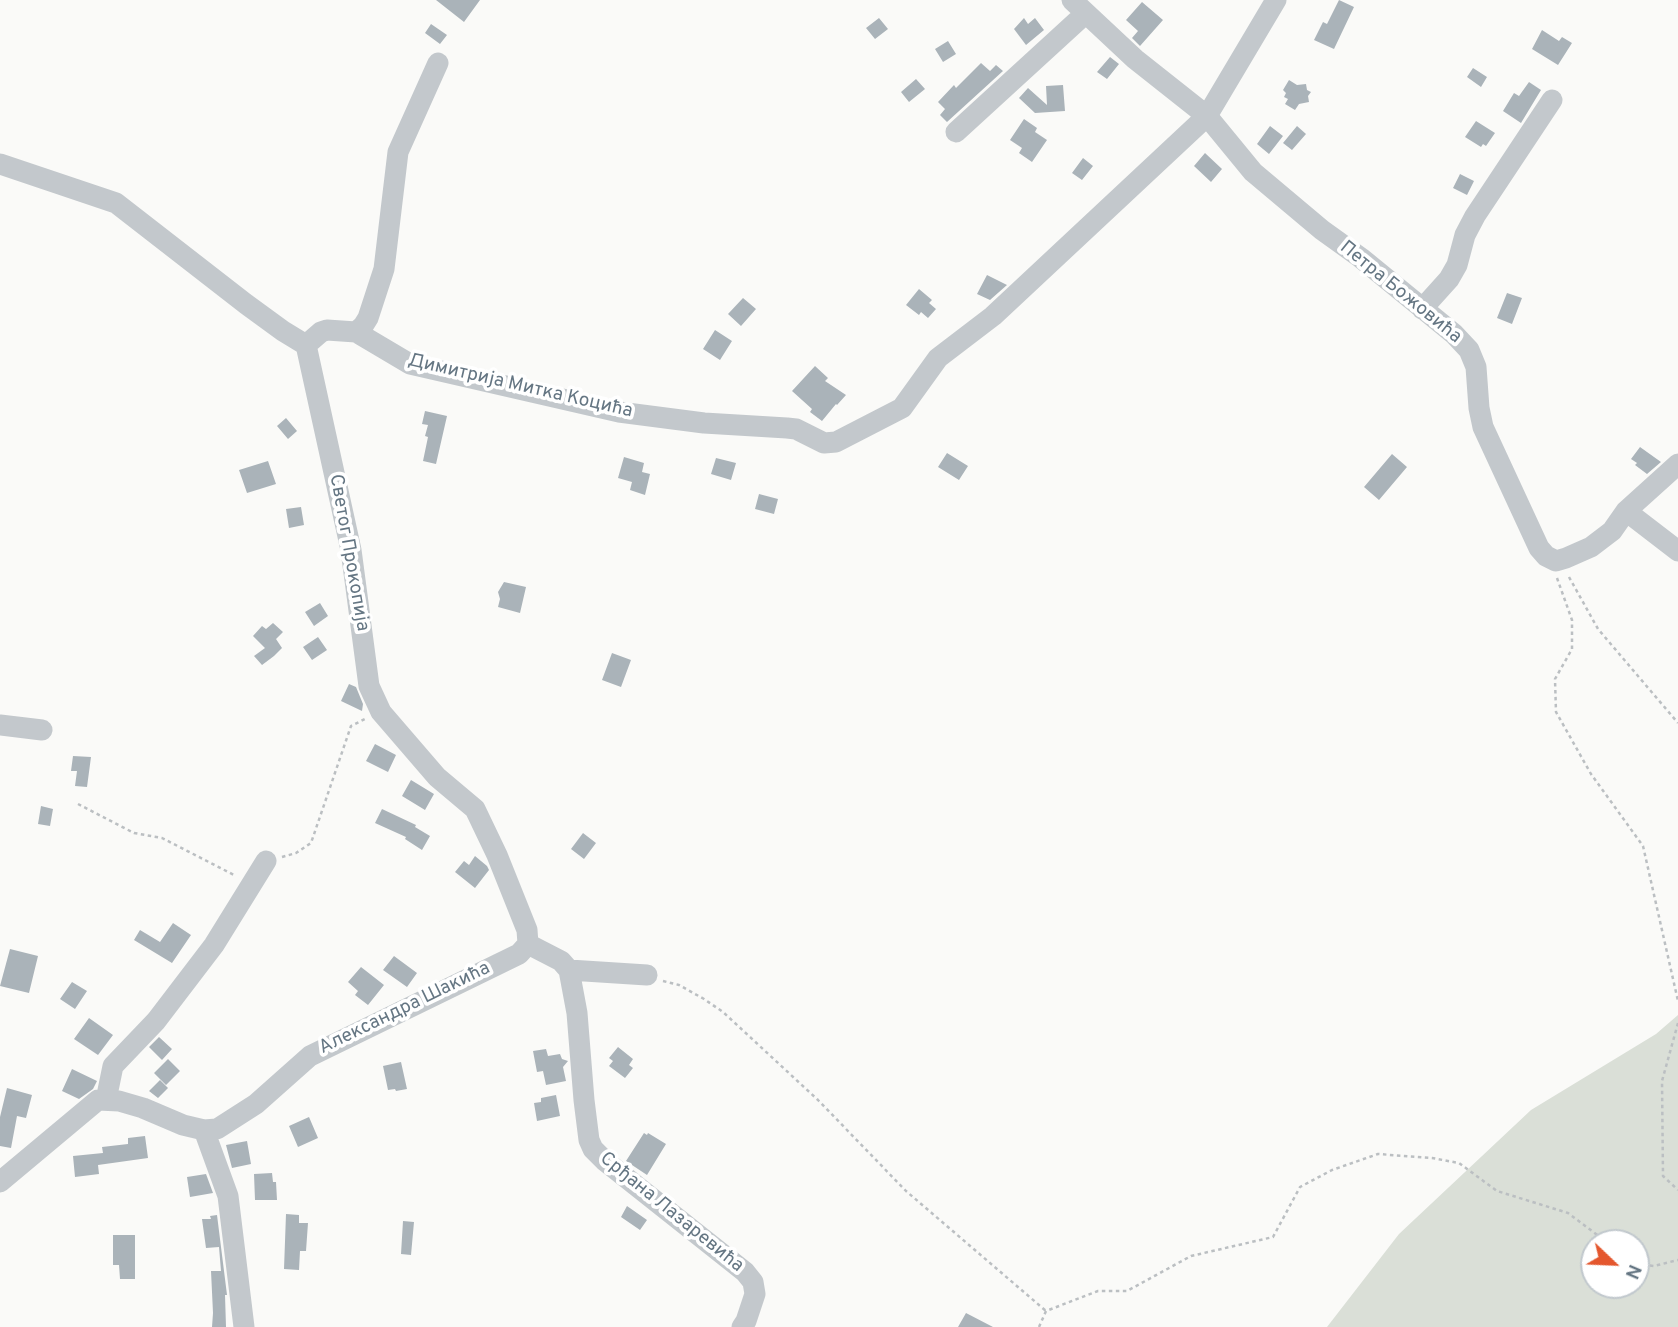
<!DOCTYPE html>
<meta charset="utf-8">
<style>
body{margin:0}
#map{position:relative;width:1678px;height:1327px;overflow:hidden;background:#fafaf8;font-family:Overpass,sans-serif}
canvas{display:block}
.north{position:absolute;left:1580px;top:1229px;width:70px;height:70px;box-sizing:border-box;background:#fff;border:2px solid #c1c8cd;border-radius:50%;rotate:113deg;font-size:19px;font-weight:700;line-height:28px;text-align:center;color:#657683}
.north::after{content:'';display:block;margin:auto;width:24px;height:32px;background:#e4572e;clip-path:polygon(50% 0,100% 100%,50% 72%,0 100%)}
</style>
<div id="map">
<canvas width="1678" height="1327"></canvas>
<div class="north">N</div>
</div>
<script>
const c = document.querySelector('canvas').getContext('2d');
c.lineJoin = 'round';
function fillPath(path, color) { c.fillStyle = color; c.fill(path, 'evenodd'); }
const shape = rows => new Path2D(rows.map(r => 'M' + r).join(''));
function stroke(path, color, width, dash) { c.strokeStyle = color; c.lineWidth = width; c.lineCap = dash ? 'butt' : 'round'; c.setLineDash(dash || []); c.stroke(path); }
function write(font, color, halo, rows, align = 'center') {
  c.font = font + ' Overpass,sans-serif'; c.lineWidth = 7; c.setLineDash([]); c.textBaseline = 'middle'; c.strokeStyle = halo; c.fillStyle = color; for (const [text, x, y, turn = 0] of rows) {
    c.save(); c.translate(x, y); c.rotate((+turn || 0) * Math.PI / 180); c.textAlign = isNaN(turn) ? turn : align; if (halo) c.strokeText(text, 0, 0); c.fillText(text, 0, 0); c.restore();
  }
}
const green = shape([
 [1678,1015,1678,1327,1327,1327,1399,1234,1531,1110,1656,1034],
 [1594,1243,1636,1243,1636,1285,1594,1285]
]);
const building = shape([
 [436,0,480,0,464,22],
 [1339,0,1354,7,1334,49,1314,40,1323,22,1327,24],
 [1142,2,1163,20,1140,46,1132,38,1138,31,1126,20],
 [879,18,888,29,875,39,866,28],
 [1024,18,1028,24,1035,18,1044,30,1026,45,1014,29],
 [431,24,447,35,440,44,425,33],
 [1542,30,1559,41,1562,37,1572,43,1558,65,1532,49],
 [948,41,956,54,943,62,935,49],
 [1110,57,1119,64,1107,79,1097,72],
 [981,63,990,71,996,65,1003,71,947,122,940,115,945,109,938,102,954,85,956,88],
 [1473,68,1487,77,1481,87,1467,77],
 [916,79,925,89,909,102,901,92],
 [1289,80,1297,85,1306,84,1307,90,1311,92,1308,96,1309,102,1299,104,1295,110,1285,104,1288,99,1284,97,1286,93,1283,90],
 [1529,82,1541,90,1521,123,1503,111,1514,93,1519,96],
 [1063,85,1065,111,1035,113,1019,98,1028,88,1047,105,1046,86],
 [1024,119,1037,128,1035,132,1047,140,1032,162,1019,153,1022,148,1010,140],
 [1476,121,1495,133,1486,146,1483,144,1481,147,1465,137],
 [1270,126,1283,136,1269,154,1257,144],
 [1297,126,1306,134,1292,150,1283,143],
 [1205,153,1222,169,1211,182,1194,166],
 [1083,158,1093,166,1082,180,1072,173],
 [1460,174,1474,181,1467,195,1453,188],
 [987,275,1007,285,990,300,977,294],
 [919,289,932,300,929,303,936,309,928,318,921,312,919,315,906,305],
 [1507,293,1522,298,1512,324,1497,318],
 [743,298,756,309,741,326,728,314],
 [715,330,732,341,720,360,703,349],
 [815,366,828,378,825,381,846,395,837,405,836,404,822,421,810,412,812,409,792,391],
 [425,411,447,416,436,464,423,461,428,437,425,436,428,425,422,424],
 [286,418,297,431,288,439,277,426],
 [1640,447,1661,462,1647,474,1635,465,1637,463,1631,459],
 [947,453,968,466,959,480,938,467],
 [1392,454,1407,467,1379,500,1364,487],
 [624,457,644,463,642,472,650,474,645,495,630,490,632,482,618,478],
 [716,458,736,463,731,480,711,474],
 [268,461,276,484,247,493,239,470],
 [759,494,778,499,774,514,755,509],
 [301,507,304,525,289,528,286,509],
 [504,582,526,587,520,613,498,607,500,599,498,592],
 [320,603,328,616,314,626,305,612],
 [273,623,283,632,276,639,282,648,274,656,262,665,254,656,265,648,253,636,262,626,266,629],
 [318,637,327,650,312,660,303,647],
 [612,653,631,660,621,687,602,680],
 [349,684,356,687,363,704,362,711,341,701],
 [375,744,396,755,388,772,366,761],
 [73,756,91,757,87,787,75,786,77,771,71,771],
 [411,780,434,794,425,810,402,796],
 [41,806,53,809,50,826,38,824],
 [382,809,416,825,415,827,430,836,422,850,405,839,406,837,375,823],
 [583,833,596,843,584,859,571,849],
 [475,856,487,866,489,870,475,888,455,872,464,861,469,865],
 [173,923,191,935,172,963,134,940,140,930,160,942],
 [10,949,38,956,29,993,0,986],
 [394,956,417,973,407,987,383,970],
 [361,967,384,985,368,1005,355,995,358,991,348,982],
 [72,982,87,991,75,1009,60,999],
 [89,1018,113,1035,98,1055,74,1039],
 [159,1037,172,1049,162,1060,149,1047],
 [618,1047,633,1059,629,1065,633,1068,625,1078,609,1066,613,1061,609,1058],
 [546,1049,548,1056,560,1054,562,1059,568,1061,563,1067,566,1081,546,1085,543,1071,537,1072,533,1051],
 [168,1059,180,1071,166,1085,154,1073],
 [401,1062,407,1089,396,1091,395,1089,388,1090,383,1066],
 [72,1069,97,1081,93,1089,79,1099,62,1091],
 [160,1080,168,1088,158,1098,149,1091],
 [7,1088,32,1095,26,1118,17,1116,11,1148,0,1146,0,1117],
 [556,1095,560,1116,537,1121,534,1103,541,1102,541,1098],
 [309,1117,318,1138,298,1147,289,1126],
 [644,1133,647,1135,648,1133,666,1144,647,1175,626,1161],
 [145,1136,148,1158,98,1165,99,1174,75,1177,73,1156,103,1153,102,1147,128,1144,128,1138],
 [247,1141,251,1164,232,1168,226,1145],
 [272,1173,273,1182,276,1182,277,1200,255,1200,254,1174],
 [206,1174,213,1193,190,1197,187,1177],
 [627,1206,647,1220,640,1230,621,1217],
 [286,1214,299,1215,299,1223,308,1223,306,1251,300,1251,299,1270,284,1269],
 [217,1215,227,1295,225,1295,226,1327,212,1327,213,1313,211,1271,221,1271,219,1247,206,1248,202,1219,211,1219,210,1216],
 [403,1221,414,1222,411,1255,401,1254],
 [113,1235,135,1235,135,1279,120,1279,119,1265,113,1265],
 [966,1313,993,1327,958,1327]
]);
const path = shape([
 [1569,577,1598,629,1678,723],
 [1557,578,1572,620,1572,649,1555,679,1556,712,1591,774,1643,846,1678,1001],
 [78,804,134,833,162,838,236,876],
 [282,857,296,853,311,843,351,726,365,719],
 [663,981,679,985,704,999,723,1012,818,1100,906,1191,1046,1311],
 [1678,1023,1662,1081,1663,1176,1678,1190],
 [1636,1264,1654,1266,1678,1260],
 [1039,1327,1046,1311,1098,1291,1127,1291,1191,1256,1273,1237,1300,1187,1332,1170,1378,1154,1432,1158,1459,1163,1497,1191,1568,1213,1608,1243]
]);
const minor = shape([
 [1072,0,1135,59,1207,116,1253,172,1322,230,1361,258,1454,334,1469,350,1476,367,1479,408,1483,427,1539,548,1546,556,1556,561,1566,558,1591,547,1612,531,1626,511,1678,464],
 [956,132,1086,13],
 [0,164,116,203,246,304,283,331,306,345,351,550,369,686,381,712,437,777,475,809,497,855,527,930,528,944],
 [1422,309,1449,279,1457,265,1465,235,1475,216,1552,100],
 [356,332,363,326,368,318,384,269,398,152,438,63],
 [306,345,321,332,327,330,356,332,410,364,619,412,704,423,787,428,796,429,824,443,836,442,902,408,938,358,993,316,1207,116,1276,0],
 [1626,511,1678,551],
 [0,725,42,730],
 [528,944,561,961,569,970,647,975],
 [569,970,577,1013,584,1100,589,1140,593,1149,605,1161,745,1272,753,1282,755,1294,746,1321,742,1327],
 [106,1100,113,1066,156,1021,214,945,266,861],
 [204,1130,228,1196,244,1327],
 [0,1182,98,1100,119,1101,143,1108,183,1125,204,1130,217,1129,256,1104,310,1056,519,954,528,944]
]);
const streetNames = [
 ["Петра Божовића",1400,293,39],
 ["Димитрија Митка Коцића",520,387,13],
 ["Светог Прокопија",348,553,80],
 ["Александра Шакића",405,1009,-26],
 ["Срђана Лазаревића",671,1213,39]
];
fillPath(green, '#dadfd7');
fillPath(building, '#aab3b9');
stroke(path, '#bbbfc2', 2.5, [3.5, 3.5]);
stroke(minor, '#c3c8cc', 21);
write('19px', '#657683', '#fff', streetNames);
</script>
